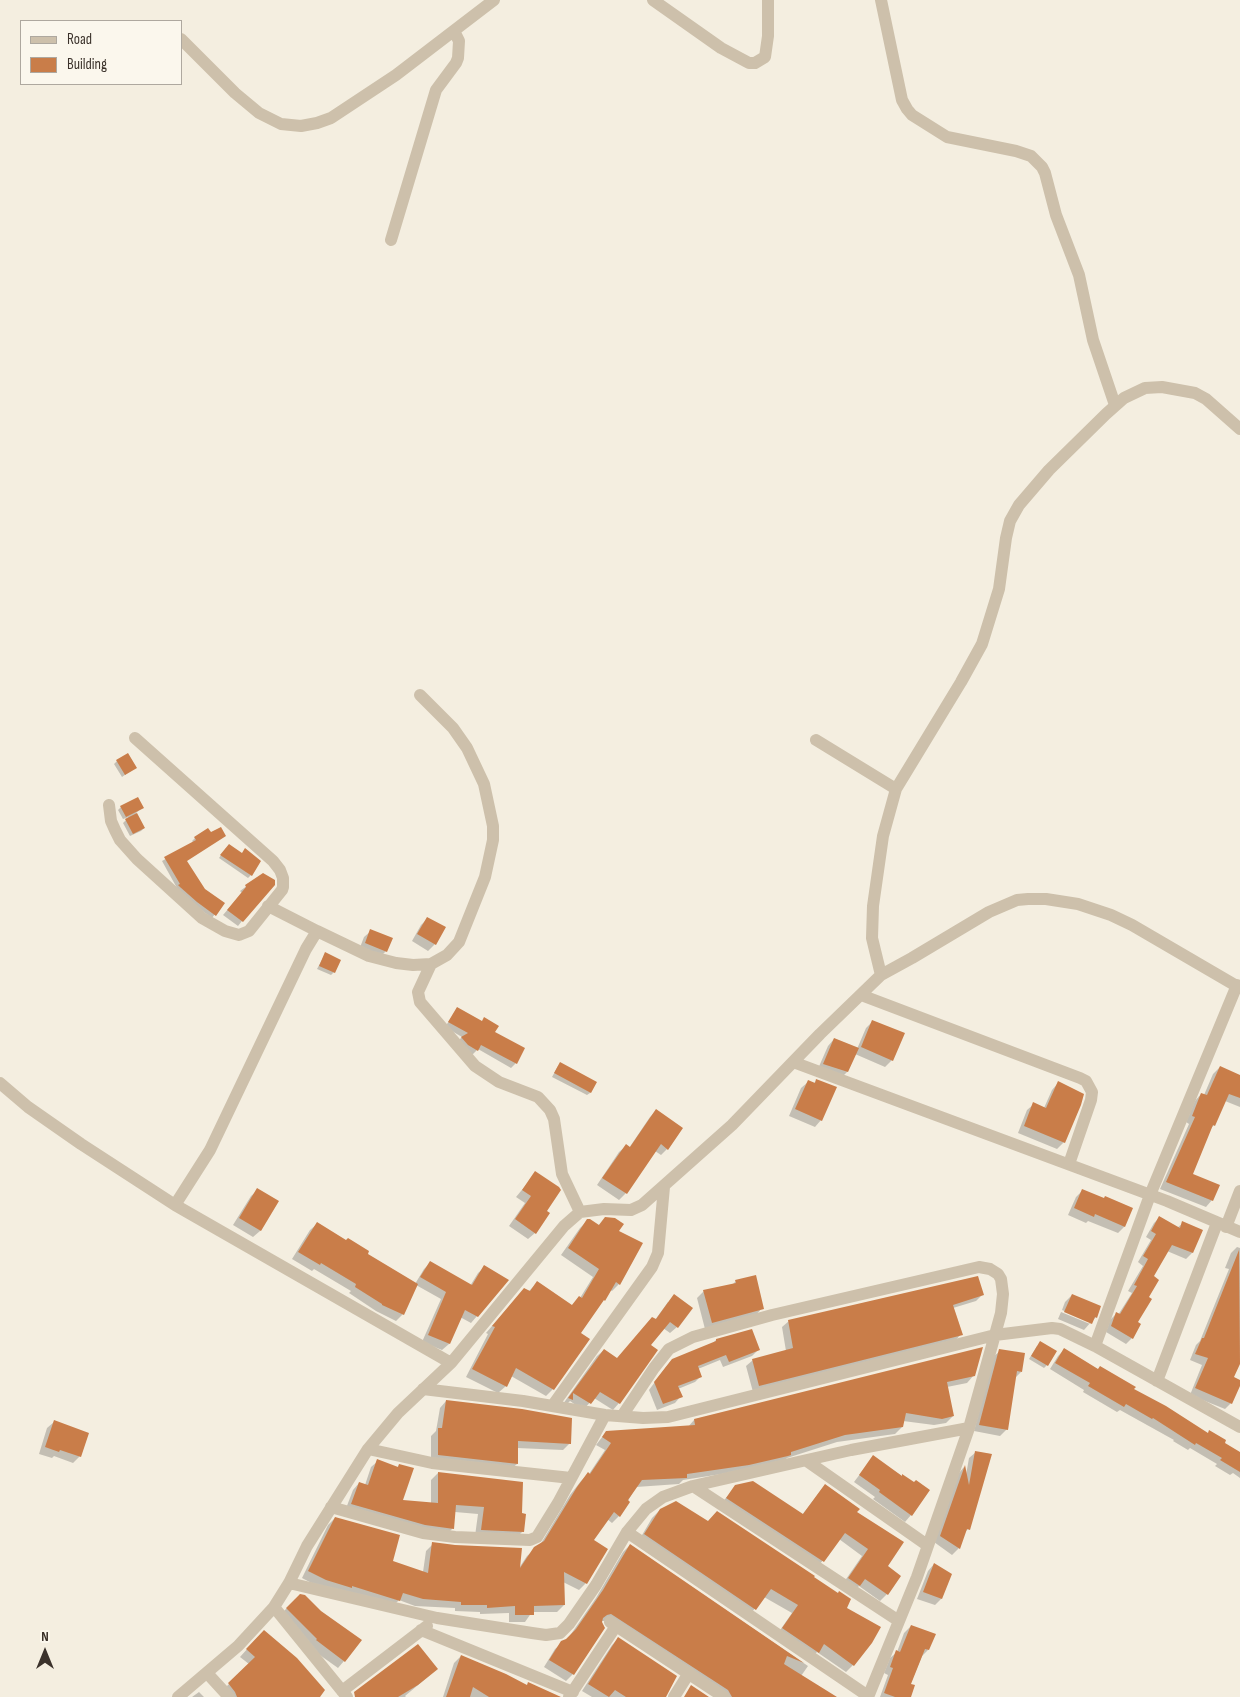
<!DOCTYPE html>
<style>
body{margin:0}
#map{position:relative;width:1240px;height:1697px;overflow:hidden;background:#f4eee0;font-family:"Sofia Sans Condensed",sans-serif}
canvas{display:block}
.legend{position:absolute;left:20px;top:20px;width:162px;height:65px;box-sizing:border-box;background:#fbf7ed;border:1px solid #aea89f;margin:0;padding:6px 9px;list-style:none;font-size:15px;color:#3b322b}
.legend li{display:flex;align-items:center;gap:10px;height:25px}
.legend b{width:25px;border:1px solid #aea89f}
.north{position:absolute;left:20px;top:1627px;width:50px;height:50px;-webkit-text-stroke:4px #fbf7ed;paint-order:stroke;rotate:0deg;font-size:14px;font-weight:700;line-height:20px;text-align:center;color:#3b322b}
.north::after{content:'';display:block;margin:auto;width:18px;height:22px;background:#3b322b;clip-path:polygon(50% 0,100% 100%,50% 72%,0 100%)}
</style>
<div id="map">
<canvas width="1240" height="1697"></canvas>
<ul class="legend">
<li><b style="height:6px;background:#cdc0ab"></b>Road</li>
<li><b style="height:14px;background:#c97d49"></b>Building</li>
</ul>
<div class="north">N</div>
</div>
<script>
const c = document.querySelector('canvas').getContext('2d');
c.lineJoin = 'round';
function fillPath(path, color) { c.fillStyle = color; c.fill(path, 'evenodd'); }
const shape = rows => new Path2D(rows.map(r => 'M' + r).join(''));
function stroke(path, color, width, dash) { c.strokeStyle = color; c.lineWidth = width; c.lineCap = dash ? 'butt' : 'round'; c.setLineDash(dash || []); c.stroke(path); }
const shadow = shape([
 [117,761,132,770,122,777,114,764],
 [121,807,142,808,136,813,144,828,141,831,130,836,123,823,129,817,123,819,118,810],
 [208,830,186,862,204,890,223,903,212,918,194,905,177,888,162,861,194,843,192,841,195,838],
 [226,848,251,875,248,878,219,858],
 [263,874,242,921,238,926,223,915,242,893,240,891],
 [428,918,435,944,428,951,412,941,421,925],
 [371,931,386,951,379,958,359,950,364,937],
 [325,954,334,972,331,975,317,969],
 [457,1009,493,1032,516,1063,511,1068,478,1049,472,1055,457,1042,462,1037,445,1027],
 [873,1021,892,1060,885,1067,855,1054,847,1072,841,1078,817,1071,828,1046,834,1039,857,1049,866,1028],
 [558,1066,595,1083,590,1093,587,1095,552,1077],
 [1220,1067,1240,1076,1240,1107,1225,1101,1214,1125,1209,1130,1192,1175,1212,1200,1206,1207,1160,1189,1189,1124,1186,1122,1195,1101,1201,1094,1204,1095,1213,1074],
 [816,1081,821,1120,815,1127,789,1116,801,1088,808,1082,813,1084],
 [1058,1083,1080,1104,1064,1142,1057,1149,1018,1133,1027,1110,1034,1104,1044,1108,1052,1090],
 [656,1111,667,1149,661,1155,655,1151,626,1193,619,1200,597,1185,619,1152,626,1146,629,1148,650,1117],
 [536,1173,545,1211,535,1233,528,1239,509,1226,525,1203,516,1197],
 [258,1190,277,1202,260,1231,253,1237,233,1225,251,1196],
 [1082,1191,1132,1209,1124,1227,1118,1233,1088,1221,1086,1223,1068,1215,1076,1197],
 [1160,1217,1177,1228,1183,1223,1201,1231,1192,1253,1186,1259,1167,1251,1152,1277,1148,1297,1137,1323,1140,1325,1132,1338,1126,1344,1106,1332,1110,1320,1116,1314,1118,1315,1132,1293,1128,1291,1143,1266,1138,1262,1151,1240,1146,1237,1154,1223],
 [605,1218,619,1284,612,1291,610,1290,579,1333,553,1389,546,1396,511,1376,506,1386,498,1393,466,1377,488,1334,486,1333,524,1289,528,1292,537,1283,571,1306,580,1298,593,1277,561,1255,580,1228,587,1221,598,1226],
 [317,1224,415,1284,424,1269,431,1262,470,1286,478,1273,485,1267,477,1316,471,1323,460,1317,449,1344,442,1350,422,1342,441,1299,416,1285,403,1314,396,1321,376,1311,349,1293,351,1291,314,1269,312,1271,292,1259,310,1230],
 [1237,1247,1240,1248,1240,1362,1232,1378,1240,1383,1231,1403,1225,1409,1190,1395,1202,1365,1190,1360,1196,1345,1200,1341,1229,1269,1225,1268,1231,1253],
 [736,1281,762,1308,756,1315,705,1329,697,1298,704,1291,732,1285],
 [982,1295,976,1301,953,1308,961,1334,955,1341,753,1392,746,1366,753,1360,786,1351,782,1327,789,1321],
 [1072,1295,1096,1317,1091,1322,1062,1310,1065,1302],
 [668,1302,677,1327,670,1333,663,1328,649,1345,619,1403,613,1410,594,1398,583,1410,570,1401,565,1406,563,1404,597,1356,604,1350,617,1359,655,1320],
 [1061,1312,1090,1324,1091,1322,1084,1330,1058,1319],
 [716,1340,759,1349,752,1356,723,1367,720,1360,698,1369,701,1376,695,1382,678,1389,681,1396,675,1403,657,1410,649,1390,666,1367,672,1360,712,1344],
 [1037,1346,1047,1365,1044,1368,1029,1359],
 [1064,1350,1240,1453,1240,1478,1233,1473,1230,1475,1215,1466,1217,1464,1190,1448,1188,1450,1173,1441,1174,1440,1120,1410,1117,1412,1083,1392,1084,1390,1050,1369,1058,1356],
 [1000,1351,1021,1372,1015,1378,1007,1429,1000,1436,974,1431,993,1357],
 [974,1375,967,1383,947,1387,953,1416,946,1423,934,1425,903,1421,902,1427,895,1434,837,1442,787,1458,783,1462,741,1471,683,1480,679,1484,636,1487,619,1516,612,1523,607,1519,592,1540,606,1549,586,1583,579,1590,563,1582,564,1605,557,1612,532,1612,525,1622,509,1622,509,1613,480,1614,480,1612,455,1611,455,1608,415,1606,399,1600,392,1607,319,1587,302,1578,328,1525,335,1518,392,1562,423,1572,426,1551,433,1544,519,1568,527,1556,540,1545,570,1495,581,1481,588,1474,589,1474,605,1450,596,1445,606,1432,688,1427,694,1420],
 [446,1401,570,1443,563,1450,517,1448,517,1464,510,1470,431,1462,431,1436,436,1431,440,1408],
 [54,1422,80,1456,73,1463,54,1456,52,1458,39,1454,47,1428],
 [976,1452,990,1454,968,1529,964,1533,959,1548,952,1555,934,1542,959,1473,964,1467,966,1475,969,1458],
 [873,1457,914,1484,911,1515,905,1522,873,1499,875,1497,854,1482],
 [378,1461,397,1468,399,1465,401,1501,431,1504,431,1480,438,1473,520,1514,523,1531,516,1538,475,1536,478,1514,455,1512,453,1528,446,1535,345,1511,353,1490,359,1483,365,1485,371,1467],
 [825,1485,886,1566,887,1594,880,1601,859,1586,853,1592,842,1585,862,1556,839,1539,817,1568,720,1505,736,1486,802,1515],
 [660,1510,708,1522,812,1577,845,1609,853,1665,846,1672,817,1652,810,1659,776,1636,792,1613,764,1597,748,1617,638,1542,652,1518],
 [630,1545,808,1666,801,1676,835,1697,722,1697,607,1621,600,1621,603,1628,573,1674,566,1681,544,1667,555,1649,569,1637,596,1598,623,1552],
 [934,1564,950,1575,941,1599,935,1605,917,1599,928,1571],
 [300,1595,344,1661,338,1668,310,1648,280,1615],
 [911,1626,928,1650,922,1656,910,1685,910,1697,880,1697,888,1675,884,1673,890,1658,897,1652,904,1633],
 [257,1638,318,1697,227,1697,222,1691,249,1664,240,1657],
 [618,1639,665,1697,592,1697,582,1691,612,1645],
 [461,1656,526,1686,560,1697,443,1697,454,1663],
 [430,1675,405,1696,406,1697,356,1697],
 [199,1692,204,1697,192,1697]
]);
const building = shape([
 [128,753,137,768,125,775,116,760],
 [138,797,144,808,126,817,120,806],
 [137,813,145,828,133,834,125,819],
 [221,827,226,836,187,861,205,889,225,903,216,916,197,902,180,887,178,885,180,884,164,857,196,840,194,837,208,828,211,832],
 [229,844,242,853,245,848,261,861,252,876,220,855],
 [263,873,275,880,275,885,243,922,227,910,246,887,245,885],
 [427,917,446,927,436,945,417,934],
 [370,929,393,938,387,952,365,943],
 [325,952,341,960,335,973,319,966],
 [457,1007,482,1021,484,1017,499,1026,495,1032,525,1048,517,1064,481,1045,478,1051,468,1045,461,1037,468,1033,448,1022],
 [872,1020,905,1033,893,1061,861,1047],
 [834,1038,859,1048,848,1072,823,1064],
 [560,1062,597,1082,591,1093,554,1073],
 [1220,1066,1240,1075,1240,1098,1229,1094,1215,1126,1213,1125,1193,1174,1220,1185,1213,1201,1166,1182,1195,1117,1192,1116,1201,1093,1207,1095],
 [816,1079,837,1087,822,1121,795,1109,808,1080,815,1083],
 [1058,1081,1084,1094,1081,1105,1065,1143,1024,1126,1033,1102,1046,1108],
 [656,1109,683,1128,668,1150,661,1144,627,1194,602,1178,626,1144,630,1147],
 [535,1171,559,1187,561,1190,547,1211,550,1213,536,1234,515,1219,531,1196,522,1190],
 [257,1188,279,1201,261,1231,239,1218],
 [1082,1189,1104,1198,1105,1196,1133,1208,1125,1227,1095,1214,1094,1217,1074,1208],
 [1159,1216,1180,1228,1182,1221,1203,1230,1193,1253,1172,1245,1154,1276,1159,1280,1149,1297,1152,1299,1138,1322,1141,1324,1133,1339,1111,1326,1116,1312,1120,1314,1137,1286,1134,1285,1148,1259,1143,1256,1156,1234,1151,1231],
 [605,1217,615,1218,624,1224,619,1231,643,1243,620,1285,616,1282,605,1301,604,1300,581,1333,590,1339,554,1390,516,1368,507,1387,472,1369,495,1327,492,1326,524,1288,530,1291,537,1281,572,1305,579,1296,582,1298,599,1269,568,1248,587,1219,590,1219,599,1225],
 [317,1222,346,1240,348,1238,369,1251,368,1254,418,1284,404,1315,382,1305,382,1304,355,1287,356,1284,321,1263,320,1265,298,1252],
 [1239,1250,1240,1364,1234,1377,1240,1380,1240,1386,1232,1404,1195,1388,1208,1358,1195,1354,1202,1338,1204,1338],
 [430,1261,472,1285,484,1265,509,1280,478,1317,465,1310,450,1344,428,1335,446,1292,420,1277],
 [756,1275,764,1309,712,1323,703,1290,736,1283,735,1280],
 [978,1276,984,1295,953,1305,963,1335,759,1386,752,1359,793,1348,788,1320],
 [674,1294,693,1308,678,1328,670,1322,651,1345,658,1350,620,1404,600,1392,591,1404,573,1393,573,1400,568,1398,604,1349,617,1358,652,1317,656,1319],
 [1072,1294,1101,1306,1097,1318,1095,1317,1092,1324,1064,1312],
 [752,1329,760,1350,729,1362,726,1355,698,1366,702,1377,678,1386,683,1397,663,1404,654,1382,672,1359,716,1341,716,1339],
 [1040,1341,1057,1351,1048,1366,1031,1356],
 [983,1347,975,1376,947,1382,954,1416,942,1419,906,1413,903,1427,845,1435,791,1452,791,1455,788,1456,749,1465,687,1474,687,1478,642,1480,628,1500,630,1502,620,1517,614,1512,594,1540,608,1549,587,1584,564,1572,565,1605,534,1606,534,1615,515,1615,515,1606,487,1608,487,1605,461,1605,461,1602,423,1599,403,1593,400,1601,352,1586,352,1588,326,1580,308,1571,335,1517,400,1535,393,1561,428,1573,432,1542,455,1545,522,1548,520,1568,534,1547,544,1541,577,1487,588,1472,590,1474,611,1443,602,1437,606,1431,695,1425,694,1419],
 [1064,1348,1098,1369,1100,1366,1136,1387,1134,1389,1166,1406,1208,1433,1209,1430,1226,1440,1225,1443,1240,1452,1240,1472,1220,1460,1222,1458,1196,1443,1195,1445,1153,1418,1152,1419,1126,1404,1124,1407,1088,1386,1090,1383,1055,1363],
 [999,1349,1025,1353,1022,1372,1017,1371,1008,1430,979,1425],
 [446,1400,522,1409,572,1418,571,1444,518,1441,518,1464,438,1455,438,1428,442,1428],
 [54,1420,89,1433,81,1457,60,1450,59,1452,45,1447],
 [975,1451,992,1454,970,1530,967,1529,960,1549,940,1536,965,1465,969,1485],
 [873,1455,902,1476,902,1474,914,1482,916,1480,930,1490,912,1516,879,1492,880,1490,859,1475],
 [377,1459,398,1467,399,1464,414,1468,403,1500,438,1503,438,1472,523,1482,522,1513,526,1514,524,1532,481,1530,484,1507,456,1505,454,1529,425,1525,351,1504,359,1482,368,1485],
 [753,1481,803,1514,825,1484,860,1509,857,1512,904,1542,888,1566,901,1576,888,1595,865,1579,860,1586,848,1578,868,1549,845,1533,824,1562,726,1498,735,1485],
 [676,1501,708,1521,717,1511,815,1576,814,1577,838,1593,839,1591,851,1599,847,1608,881,1627,872,1643,854,1666,824,1644,819,1653,782,1628,798,1605,771,1589,756,1610,644,1534,660,1509],
 [630,1544,804,1663,787,1656,784,1664,837,1697,732,1697,728,1690,611,1614,607,1615,603,1618,602,1622,605,1628,574,1675,549,1660,561,1641,566,1639,576,1629,603,1590],
 [934,1563,952,1574,942,1599,923,1592],
 [300,1594,305,1595,321,1611,362,1640,345,1662,316,1640,317,1639,286,1608],
 [911,1625,936,1634,929,1650,925,1649,911,1684,915,1685,911,1697,895,1697,884,1693,893,1668,890,1667,896,1650,900,1652],
 [264,1630,297,1658,325,1690,320,1697,237,1697,235,1692,228,1683,255,1657,246,1649],
 [618,1637,677,1676,666,1697,626,1697,615,1690,609,1697,588,1684],
 [418,1644,438,1669,418,1685,398,1697,355,1697,354,1692],
 [461,1655,506,1674,527,1685,528,1682,561,1697,489,1697,473,1687,470,1697,446,1697],
 [691,1685,709,1697,684,1697]
]);
const minor = shape([
 [653,0,721,48,749,63,755,63,765,57,768,36,768,0],
 [881,0,902,100,907,109,912,115,947,137,1016,151,1031,156,1042,167,1045,173,1056,215,1079,275,1093,340,1115,405],
 [181,39,235,93,259,113,281,124,301,126,317,123,331,118,396,75,494,0],
 [391,240,436,90,456,63,458,58,459,41,454,31],
 [816,740,896,789],
 [109,805,111,821,115,830,120,840,137,859,202,918,225,931,239,935,249,931,282,890,283,887,283,878,280,870,273,861,135,738],
 [317,931,369,956,396,963,413,965,431,964,447,955,459,942,485,877,493,840,493,826,484,784,467,748,453,728,420,695],
 [431,964,418,992,420,1002,475,1066,499,1082,538,1097,550,1110,554,1119,562,1174,580,1212],
 [881,975,872,938,873,906,883,836,896,789,961,682,982,644,999,589,1006,538,1010,521,1019,505,1049,470,1106,414,1124,398,1145,388,1162,387,1195,393,1206,399,1240,429],
 [861,995,1080,1078,1086,1081,1092,1092,1091,1100,1069,1164],
 [793,1062,1167,1201,1240,1232],
 [0,1083,28,1107,81,1144,175,1205,451,1363],
 [175,1205,210,1150,306,949,317,931,268,906],
 [1226,1227,1240,1191],
 [1095,1346,1150,1195,1237,985],
 [1157,1381,1217,1223],
 [423,1389,523,1401,605,1415,643,1418,668,1417,995,1335,1052,1328,1060,1329,1095,1346,1240,1427],
 [553,1405,652,1267,658,1253,664,1187],
 [368,1449,432,1463,571,1478],
 [807,1461,927,1545],
 [693,1486,899,1621],
 [331,1507,423,1533,455,1537,530,1540,537,1537,558,1503,605,1415],
 [627,1532,868,1696],
 [289,1583,437,1618,532,1633,546,1635,560,1633,569,1624,596,1585,627,1532,646,1509,663,1497,693,1486,776,1467,851,1450,969,1428,1001,1313,1003,1294,1001,1279,998,1274,990,1269,979,1267,772,1315,693,1337,669,1349,654,1368,622,1416],
 [274,1607,347,1697],
 [610,1622,724,1697],
 [421,1630,573,1692],
 [207,1673,229,1697],
 [342,1691,427,1626],
 [178,1697,238,1646,274,1607,289,1583,307,1546,368,1449,398,1413,451,1363,564,1226,580,1212,604,1209,631,1210,642,1205,732,1125,820,1034,881,975,912,958,989,912,1017,900,1028,899,1046,899,1078,904,1111,915,1132,925,1240,988],
 [569,1697,616,1626],
 [674,1697,689,1673],
 [868,1697,917,1577,969,1428]
]);
fillPath(shadow, '#0003');
fillPath(building, '#c97d49');
stroke(minor, '#cdc0ab', 12);
</script>
